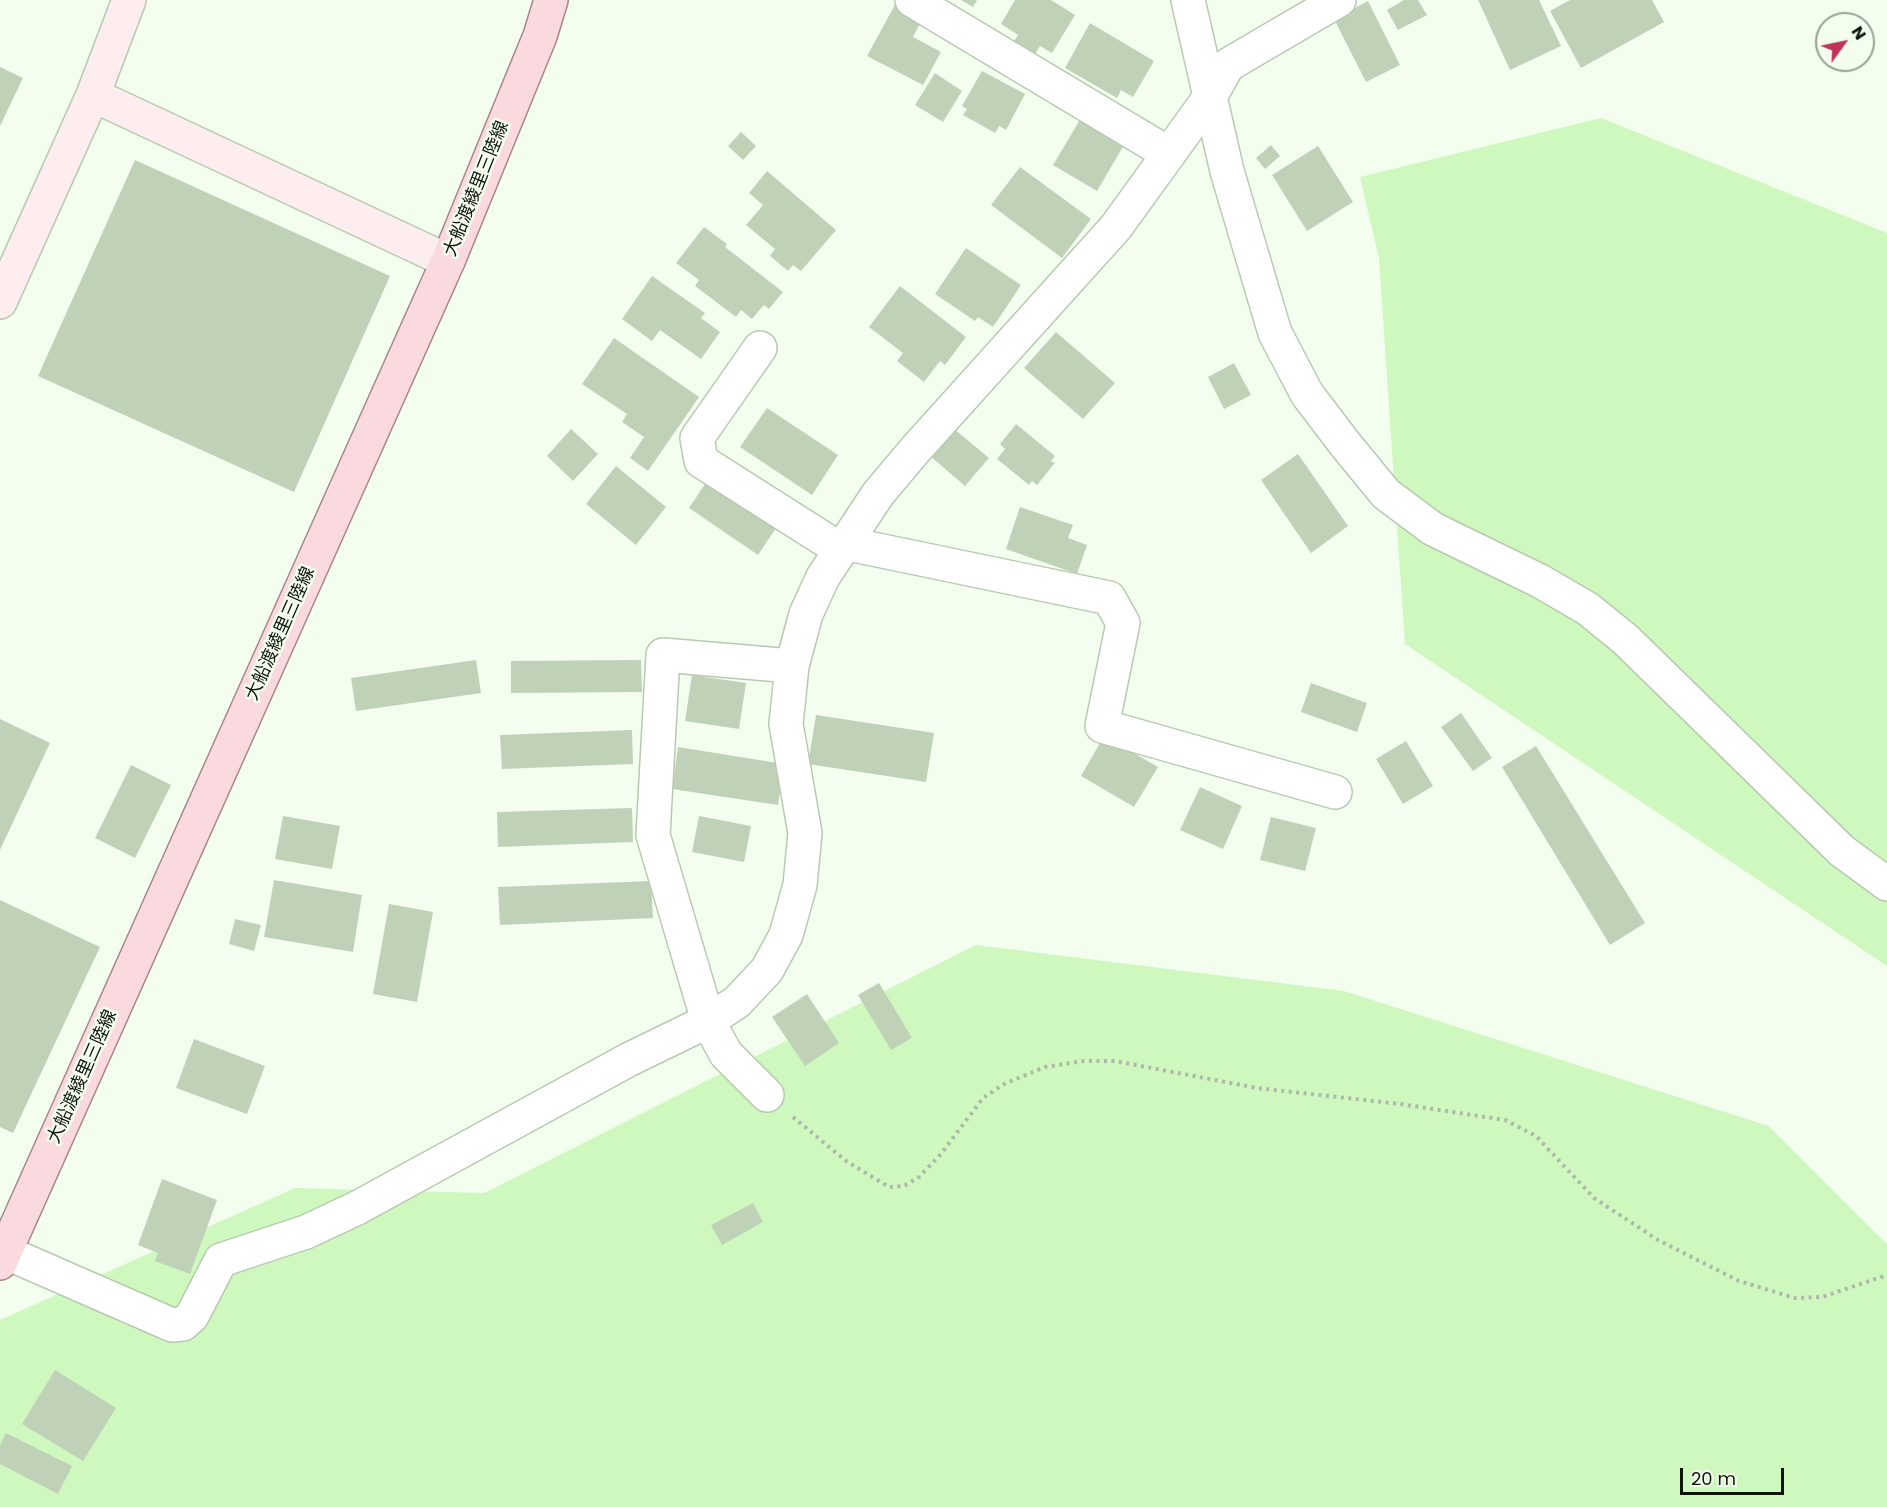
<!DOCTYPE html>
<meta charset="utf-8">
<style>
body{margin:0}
#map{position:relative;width:1887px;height:1507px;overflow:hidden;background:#f3feee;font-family:Poppins,sans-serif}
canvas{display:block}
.north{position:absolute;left:1815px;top:12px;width:60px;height:60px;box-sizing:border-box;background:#f3feee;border:2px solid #98a194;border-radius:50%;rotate:57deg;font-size:16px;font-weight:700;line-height:24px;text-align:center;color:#10160d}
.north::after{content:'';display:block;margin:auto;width:21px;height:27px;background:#c2335a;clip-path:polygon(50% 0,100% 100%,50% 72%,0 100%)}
.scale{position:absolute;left:1680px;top:1468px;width:104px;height:27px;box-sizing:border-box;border:3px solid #10160d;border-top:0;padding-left:8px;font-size:18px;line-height:21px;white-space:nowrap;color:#10160d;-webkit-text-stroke:4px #f3feee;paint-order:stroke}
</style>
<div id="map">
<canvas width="1887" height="1507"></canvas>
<div class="north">N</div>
<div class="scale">20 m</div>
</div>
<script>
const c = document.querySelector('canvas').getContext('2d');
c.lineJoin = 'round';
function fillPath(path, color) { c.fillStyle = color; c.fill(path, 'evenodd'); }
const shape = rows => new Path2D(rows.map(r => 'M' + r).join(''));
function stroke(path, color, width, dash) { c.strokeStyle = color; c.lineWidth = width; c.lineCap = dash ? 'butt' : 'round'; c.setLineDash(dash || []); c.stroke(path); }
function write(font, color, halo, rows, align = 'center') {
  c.font = font + ' Poppins,"Noto Sans JP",sans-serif'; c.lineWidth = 5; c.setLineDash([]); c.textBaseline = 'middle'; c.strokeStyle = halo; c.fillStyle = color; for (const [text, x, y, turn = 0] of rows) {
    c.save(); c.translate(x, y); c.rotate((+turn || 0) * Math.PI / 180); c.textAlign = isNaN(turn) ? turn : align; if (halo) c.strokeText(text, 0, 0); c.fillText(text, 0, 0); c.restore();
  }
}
const green = shape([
 [1601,118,1887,233,1887,966,1405,644,1379,258,1360,177],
 [976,945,1344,991,1769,1126,1887,1244,1887,1507,0,1507,0,1320,295,1188,484,1193]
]);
const building = shape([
 [961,0,977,0,973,7],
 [1015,0,1051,0,1075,15,1052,53,1040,46,1035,54,1014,41,1018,35,1001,24],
 [1404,0,1418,0,1427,15,1398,30,1387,10],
 [1478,0,1539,0,1561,46,1510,70],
 [1570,0,1652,0,1664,22,1581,68,1550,11],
 [1368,1,1400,65,1366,82,1334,19],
 [896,3,923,18,913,37,941,52,923,85,867,56],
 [1090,23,1154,61,1133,97,1121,90,1117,98,1065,68],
 [0,67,23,78,0,126],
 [982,71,1025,94,1006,130,999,126,995,133,963,115,967,109,962,106],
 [935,73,962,91,943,122,915,105],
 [1081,118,1124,145,1097,191,1053,165],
 [741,132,756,146,743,160,728,146],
 [1271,145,1280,156,1265,169,1256,158],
 [1318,146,1353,202,1307,231,1272,175],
 [135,160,390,276,294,492,38,376],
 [1020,167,1091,219,1062,258,991,205],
 [767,171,836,230,801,271,793,265,788,271,770,256,775,249,746,225,763,205,749,193],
 [704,227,727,244,725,247,783,292,769,309,764,305,752,319,741,310,736,317,695,286,699,280,676,263],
 [966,248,1021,285,993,327,978,317,975,321,935,294],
 [652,276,705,313,701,318,720,332,701,359,660,330,652,341,622,319],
 [900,286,966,337,945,365,940,361,924,382,897,361,903,353,869,327],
 [1056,332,1115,383,1083,419,1024,368],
 [614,338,699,397,648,471,630,458,644,437,622,422,627,414,582,384],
 [1234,363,1251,395,1224,409,1208,377],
 [767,408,838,455,812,495,740,447],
 [1016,424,1055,456,1051,461,1055,463,1037,485,1032,481,1029,485,997,459,1005,449,1000,444],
 [953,428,989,458,965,486,929,455],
 [571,429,598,454,573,481,547,456],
 [1298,454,1348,526,1311,553,1261,480],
 [616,466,666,507,636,545,586,504],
 [713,472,782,519,758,555,689,508],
 [1020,507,1073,525,1068,538,1087,545,1077,574,1006,549],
 [476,660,481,693,356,711,351,678],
 [641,660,642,692,511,693,511,661],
 [692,675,746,683,739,729,685,721],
 [1311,683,1367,703,1357,732,1301,712],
 [1461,713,1492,758,1473,771,1441,727],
 [816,715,934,733,926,782,808,764],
 [0,719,50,743,0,850],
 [632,730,633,764,502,769,500,735],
 [1104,736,1158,767,1134,807,1081,776],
 [1406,741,1433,786,1403,804,1376,759],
 [1536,746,1645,923,1610,945,1502,767],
 [678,747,784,764,778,805,672,789],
 [131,765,171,785,135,858,95,838],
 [1200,787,1242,806,1223,849,1180,830],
 [632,808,633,842,498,847,497,812],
 [283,816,340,826,332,869,275,859],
 [699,816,751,826,744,862,692,852],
 [1271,817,1316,828,1305,871,1260,860],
 [274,880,362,895,353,952,264,937],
 [651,881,653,918,500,925,498,887],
 [0,900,100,947,13,1133,0,1127],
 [389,904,433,912,417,1002,373,994],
 [235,919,261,925,254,951,229,944],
 [879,983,912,1038,891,1050,858,995],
 [807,994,839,1043,805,1066,772,1017],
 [194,1039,265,1066,247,1114,176,1088],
 [162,1179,217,1200,190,1274,155,1261,158,1253,138,1245],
 [753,1203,763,1222,722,1245,711,1225],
 [55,1370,116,1408,83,1461,22,1424],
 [6,1433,72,1466,58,1494,0,1464,0,1445]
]);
const path = shape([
 [793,1117,846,1161,889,1187,904,1186,919,1177,941,1154,983,1098,1004,1084,1045,1067,1084,1061,1115,1061,1257,1088,1400,1104,1505,1120,1536,1136,1594,1198,1658,1240,1739,1281,1795,1298,1822,1297,1887,1275]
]);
const street = shape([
 [912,0,1169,154],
 [1188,0,1227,171,1275,333,1307,394,1345,444,1386,494,1433,529,1540,581,1588,609,1625,639,1842,851,1887,884],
 [760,348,697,438,701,461,841,550],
 [844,543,1109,598,1123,623,1102,726,1335,792],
 [767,1095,726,1054,708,1021,653,835,663,655,792,666],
 [5,1252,172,1325,183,1324,192,1316,221,1260,306,1232,357,1208,628,1060,708,1021,737,1002,767,970,786,935,800,885,805,833,786,724,792,666,806,614,823,577,878,494,915,450,1116,227,1210,97,1228,65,1339,0]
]);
const secondary = shape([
 [93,95,448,261],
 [0,302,93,95,129,0]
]);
const primary = shape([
 [0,1263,448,261,540,36,551,0]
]);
const streetNames = [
 ["大船渡綾里三陸線",477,189,-68],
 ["大船渡綾里三陸線",281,634,-66],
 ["大船渡綾里三陸線",83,1077,-66]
];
fillPath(green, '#cef8be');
fillPath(building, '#bfd2b8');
stroke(street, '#b7cab0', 36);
stroke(secondary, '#b7cab0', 36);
stroke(primary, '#a68687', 36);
stroke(path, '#aeb7a9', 4, [3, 4.5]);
stroke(street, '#fff', 33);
stroke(secondary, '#fdedef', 33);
stroke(primary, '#fadadf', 33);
write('18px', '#10160d', '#f3feee', streetNames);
</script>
